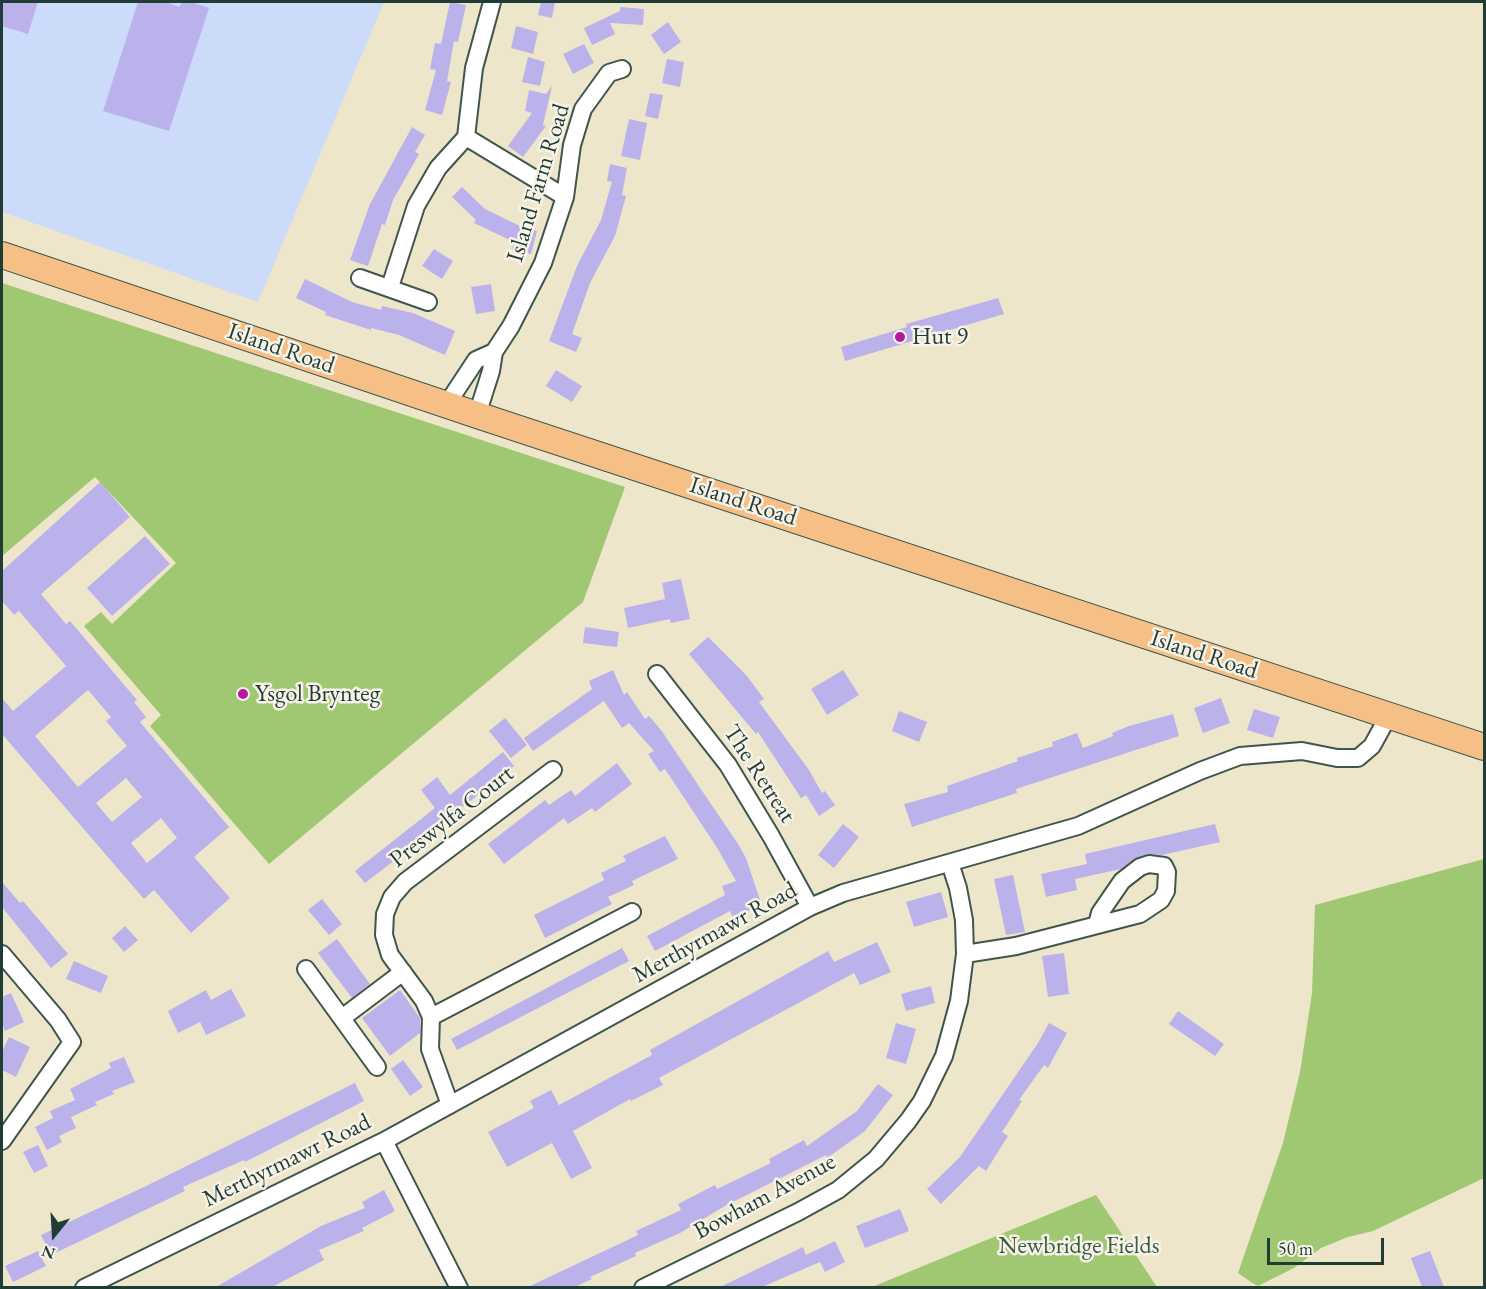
<!DOCTYPE html>
<style>
body{margin:0}
#map{position:relative;width:1486px;height:1289px;overflow:hidden;background:#eee6cb;font-family:"EB Garamond",serif}
canvas{display:block}
.frame{position:absolute;inset:0;border:3px solid #1f3d34;pointer-events:none}
.north{position:absolute;left:24px;top:1205px;width:60px;height:60px;-webkit-text-stroke:4px #f7f3e8;paint-order:stroke;rotate:198deg;font-size:16px;font-weight:700;line-height:24px;text-align:center;color:#1f3d34}
.north::after{content:'';display:block;margin:auto;width:21px;height:27px;background:#1f3d34;clip-path:polygon(50% 0,100% 100%,50% 72%,0 100%)}
.scale{position:absolute;left:1267px;top:1238px;width:117px;height:27px;box-sizing:border-box;border:3px solid #1f3d34;border-top:0;padding-left:8px;font-size:18px;line-height:21px;white-space:nowrap;color:#1f3d34;-webkit-text-stroke:4px #f7f3e8;paint-order:stroke}
</style>
<div id="map">
<canvas width="1486" height="1289"></canvas>
<div class="frame"></div>
<div class="north">N</div>
<div class="scale">50 m</div>
</div>
<script>
const c = document.querySelector('canvas').getContext('2d');
c.lineJoin = 'round';
function fillPath(path, color) { c.fillStyle = color; c.fill(path, 'evenodd'); }
const shape = rows => new Path2D(rows.map(r => 'M' + r).join(''));
function stroke(path, color, width, dash) { c.strokeStyle = color; c.lineWidth = width; c.lineCap = dash ? 'butt' : 'round'; c.setLineDash(dash || []); c.stroke(path); }
function write(font, color, halo, rows, align = 'center') {
  c.font = font + ' "EB Garamond",serif'; c.lineWidth = 5; c.setLineDash([]); c.textBaseline = 'middle'; c.strokeStyle = halo; c.fillStyle = color; for (const [text, x, y, turn = 0] of rows) {
    c.save(); c.translate(x, y); c.rotate((+turn || 0) * Math.PI / 180); c.textAlign = isNaN(turn) ? turn : align; if (halo) c.strokeText(text, 0, 0); c.fillText(text, 0, 0); c.restore();
  }
}
const built = shape([
 [2,2,384,2,258,302,2,212]
]);
const green = shape([
 [2,283,625,487,583,602,269,864,150,726,161,715,84,626,101,612,112,624,176,563,95,477,2,556],
 [1484,859,1484,1178,1373,1231,1348,1237,1321,1248,1294,1268,1258,1286,1251,1282,1238,1273,1283,1143,1300,1072,1312,993,1315,905],
 [1096,1195,1157,1287,872,1287]
]);
const building = shape([
 [2,2,38,2,28,34,2,26],
 [138,2,166,2,179,7,182,2,191,2,209,8,169,131,103,111],
 [450,2,466,5,458,42,454,41,447,81,451,82,442,115,425,110,436,70,430,69,435,43,441,44],
 [541,2,555,2,552,18,538,15],
 [620,7,644,9,643,25,610,23,615,34,592,45,584,28,620,11],
 [668,22,681,42,664,54,651,35],
 [516,26,538,32,533,54,511,48],
 [584,44,594,63,573,74,563,54],
 [528,57,545,62,540,86,522,82],
 [667,59,684,62,680,87,662,83],
 [552,86,543,125,546,126,523,157,508,146,532,113,525,111,529,90,546,94],
 [650,93,663,95,658,119,645,116],
 [629,119,647,123,640,160,621,156],
 [412,127,425,135,415,152,419,154,393,200,385,225,382,224,368,266,350,260,370,204],
 [610,164,627,168,622,195,626,196,615,236,590,283,572,334,582,338,576,352,549,341,577,266,601,220,612,182,607,181],
 [462,187,485,209,522,227,537,231,531,254,512,249,514,242,474,223,476,220,452,197],
 [434,249,453,261,442,279,422,266],
 [305,279,352,302,381,310,382,306,413,313,455,331,445,355,399,335,371,328,371,330,325,315,326,312,296,298],
 [491,284,495,311,476,314,471,287],
 [998,298,1004,314,845,361,841,347,907,327,906,324],
 [556,370,582,386,572,402,546,386],
 [100,482,130,517,41,594,66,624,70,621,137,700,134,702,146,717,140,722,229,827,194,857,230,898,191,933,154,890,144,899,2,734,2,698,13,711,66,666,19,611,14,615,2,601,2,571],
 [88,690,111,717,106,721,127,746,78,787,35,736],
 [126,778,142,797,112,822,96,803],
 [161,818,177,838,147,863,131,843],
 [145,536,170,564,112,616,87,588],
 [681,579,690,619,671,623,670,619,628,628,624,608,665,599,662,583],
 [585,627,619,632,617,647,583,643],
 [708,637,747,676,764,699,759,702,809,770,822,793,825,791,835,805,819,816,806,795,801,798,758,732,756,734,689,654],
 [613,670,624,695,627,692,645,719,649,716,661,730,738,844,746,858,762,906,732,916,730,911,655,951,647,936,725,895,722,886,736,881,716,846,665,769,660,772,648,754,654,751,629,723,622,728,604,701,533,751,524,738,592,689,589,681],
 [843,670,859,695,827,715,811,689],
 [1221,698,1230,723,1203,733,1194,708],
 [1254,709,1280,717,1273,738,1247,730],
 [899,711,927,722,919,742,892,731],
 [1173,714,1179,736,1016,789,1017,793,912,827,904,804,948,792,947,786,1018,761,1017,758,1053,746,1052,742,1077,733,1083,748,1113,736,1112,733,1129,726],
 [505,718,527,745,511,758,489,731],
 [503,752,514,766,463,807,461,805,440,821,443,823,365,883,355,871,435,808,421,790,437,777,450,795],
 [617,763,632,784,595,812,592,808,568,824,564,818,504,864,488,844,545,800,549,805,571,790,575,796],
 [843,824,859,837,834,868,818,855],
 [1215,824,1220,842,1162,855,1146,854,1134,859,1121,869,1075,879,1077,890,1046,897,1041,874,1087,864,1085,854],
 [665,836,678,859,632,881,634,885,608,897,612,904,545,938,534,915,604,880,601,873,626,861,623,856],
 [1013,875,1025,932,1006,935,994,879],
 [2,882,20,903,23,901,68,954,51,968,2,907],
 [941,892,948,917,914,927,906,902],
 [322,899,342,924,329,935,308,910],
 [125,926,138,940,124,952,112,938],
 [337,939,370,984,352,998,318,953],
 [877,942,891,972,860,985,854,973,659,1078,663,1085,631,1101,630,1099,573,1131,592,1168,571,1179,552,1143,507,1167,488,1132,534,1108,530,1101,551,1090,559,1105,652,1055,650,1050,828,951,834,962],
 [622,948,629,961,457,1050,451,1039],
 [1064,953,1069,994,1048,997,1042,956],
 [74,961,108,976,101,993,66,979],
 [931,986,935,1003,906,1011,901,994],
 [231,989,246,1016,206,1035,200,1022,178,1033,168,1011,206,990,211,1000],
 [400,990,420,1018,420,1033,390,1056,362,1018],
 [11,993,24,1022,5,1031,2,1023,2,997],
 [1178,1011,1224,1044,1215,1056,1169,1024],
 [896,1023,916,1029,906,1064,886,1058],
 [1049,1023,1067,1033,1048,1068,1044,1065,1019,1100,1022,1101,1002,1132,1008,1136,986,1171,979,1166,941,1204,927,1189,960,1157,1038,1043],
 [9,1037,30,1047,16,1077,2,1070,2,1052],
 [124,1057,135,1082,112,1091,114,1094,95,1102,97,1105,71,1117,76,1128,59,1136,62,1142,47,1150,35,1127,53,1118,50,1111,75,1100,70,1089,111,1068,109,1063],
 [403,1060,423,1087,410,1096,391,1069],
 [355,1083,364,1101,245,1162,244,1160,183,1187,185,1191,51,1255,41,1235,144,1187],
 [878,1084,893,1095,865,1131,827,1158,826,1155,725,1206,680,1233,635,1253,636,1256,590,1277,592,1279,575,1287,528,1287,638,1235,636,1231,681,1210,678,1204,715,1185,717,1189,771,1163,769,1159,804,1140,807,1146,857,1111],
 [38,1145,48,1166,34,1173,23,1152],
 [384,1190,395,1211,362,1228,364,1231,319,1250,324,1260,272,1287,216,1287,321,1226,365,1208,362,1202],
 [900,1209,909,1231,865,1248,856,1226],
 [835,1241,845,1262,825,1272,820,1262,762,1287,720,1287,803,1247,806,1255],
 [38,1251,46,1266,13,1282,5,1266],
 [1430,1251,1444,1287,1422,1287,1411,1258]
]);
const minor = shape([
 [466,137,565,197],
 [360,278,428,302],
 [390,287,416,206,438,168,466,137,474,68,492,2],
 [447,404,476,360,494,352],
 [477,415,491,371,494,352,511,326,543,263,565,197,572,145,583,109,609,73,622,69],
 [657,674,728,765,771,836,810,907],
 [2,954,58,1020,72,1042,2,1141],
 [965,954,1016,946,1140,914,1161,900,1166,891,1167,872,1164,866,1149,864,1140,867,1122,881,1100,913,1097,924],
 [306,969,377,1067],
 [431,1017,632,912],
 [342,1018,403,972],
 [450,1105,430,1049,431,1017,424,1001,390,955,384,935,385,914,392,897,405,882,553,770],
 [384,1141,459,1288],
 [84,1288,384,1141,810,907,843,893,1078,826,1200,771,1240,756,1302,751,1337,758,1358,758,1372,746,1389,715],
 [643,1288,798,1212,838,1190,876,1159,908,1121,922,1101,944,1056,959,1001,965,954,964,920,958,888,950,863]
]);
const primary = shape([
 [2,255,477,415,1484,747]
]);
const markers = [
 [900,337,6,"#b5179e"],
 [243,694,6,"#b5179e"]
];
const streetNames = [
 ["Island Farm Road",539,183,-73],
 ["Island Road",281,349,19],
 ["Island Road",743,502,18],
 ["Island Road",1204,655,18],
 ["The Retreat",759,774,57],
 ["Preswylfa Court",452,817,-38],
 ["Merthyrmawr Road",715,933,-29],
 ["Merthyrmawr Road",287,1161,-26],
 ["Bowham Avenue",765,1197,-28]
];
const poiNames = [
 ["Hut 9",912,337],
 ["Ysgol Brynteg",255,694]
];
const parkNames = [
 ["Newbridge Fields",1079,1246]
];
fillPath(built, '#cbdbf9');
fillPath(green, '#a0c771');
fillPath(building, '#bbb2eb');
stroke(minor, '#3e564b', 20);
stroke(primary, '#3e564b', 28);
stroke(minor, '#fff', 16);
stroke(primary, '#f5bf86', 26);
for (const [x, y, r, color] of markers) { const dot = new Path2D(); dot.arc(x, y, r, 0, 2 * Math.PI); c.fillStyle = color; c.fill(dot); stroke(dot, '#f7f3e8', 2); }
write('24px', '#1f3d34', '#f7f3e8', streetNames);
write('24px', '#1f3d34', '#f7f3e8', poiNames, 'left');
write('24px', '#395940', '#f7f3e8', parkNames);
</script>
